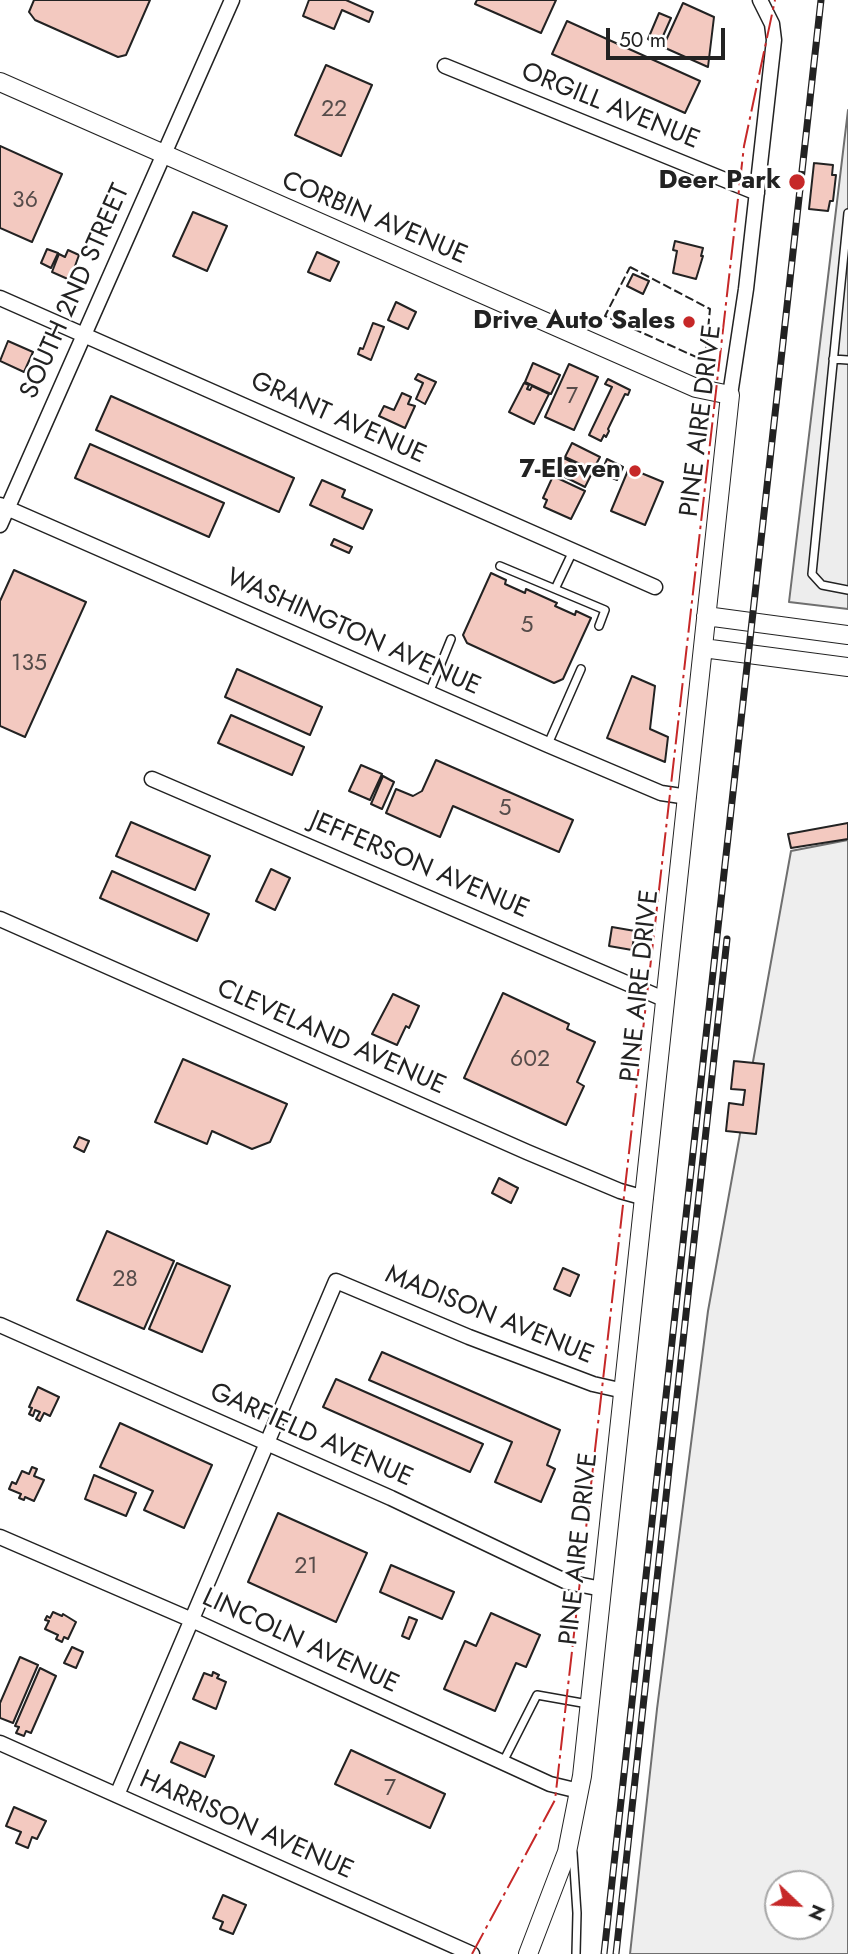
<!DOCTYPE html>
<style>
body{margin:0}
#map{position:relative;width:848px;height:1954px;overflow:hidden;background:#fff;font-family:Jost,sans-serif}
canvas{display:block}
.north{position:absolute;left:764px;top:1870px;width:70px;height:70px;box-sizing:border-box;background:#fff;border:2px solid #a7a7a7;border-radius:50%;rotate:113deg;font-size:19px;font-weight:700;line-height:28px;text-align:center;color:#222}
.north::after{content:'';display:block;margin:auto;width:24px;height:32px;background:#c62828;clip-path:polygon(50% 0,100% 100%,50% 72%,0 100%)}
.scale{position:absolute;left:606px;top:28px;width:119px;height:32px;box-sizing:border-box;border:4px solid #222;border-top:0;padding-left:9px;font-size:21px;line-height:24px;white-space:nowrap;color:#222;-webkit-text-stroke:5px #fff;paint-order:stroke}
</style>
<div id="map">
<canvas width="848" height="1954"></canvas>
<div class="north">N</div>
<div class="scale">50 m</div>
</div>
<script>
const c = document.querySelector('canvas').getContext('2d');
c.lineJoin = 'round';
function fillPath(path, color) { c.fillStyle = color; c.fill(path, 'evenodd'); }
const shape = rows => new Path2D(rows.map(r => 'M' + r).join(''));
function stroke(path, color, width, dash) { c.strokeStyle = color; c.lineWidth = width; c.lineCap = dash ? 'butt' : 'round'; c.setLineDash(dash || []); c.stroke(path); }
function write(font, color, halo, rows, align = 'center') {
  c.font = font + ' Jost,sans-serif'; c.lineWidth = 5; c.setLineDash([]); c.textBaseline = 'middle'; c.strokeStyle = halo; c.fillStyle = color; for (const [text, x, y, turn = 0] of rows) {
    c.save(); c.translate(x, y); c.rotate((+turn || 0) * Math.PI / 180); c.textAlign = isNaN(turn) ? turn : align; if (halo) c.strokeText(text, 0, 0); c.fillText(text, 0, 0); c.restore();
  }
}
const green = shape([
 [848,840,848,1954,630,1954,657,1709,708,1311,791,851,848,840],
 [778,1884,820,1884,820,1926,778,1926,778,1884]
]);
const parking = shape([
 [848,110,848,609,789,602,848,110]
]);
const building = shape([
 [34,0,150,0,126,55,118,57,35,20,29,12,34,0],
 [309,0,346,0,373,12,369,22,342,10,334,29,303,16,309,0],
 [477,0,556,0,541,33,475,4,477,0],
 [683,3,714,17,708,67,663,47,683,3],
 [659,13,671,18,659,45,648,39,659,13],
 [567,21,700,81,685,113,552,54,567,21],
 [326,65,372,85,341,156,295,135,326,65],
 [0,146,62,174,32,242,0,228,0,146],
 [814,163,833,165,832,175,836,175,833,201,830,201,828,211,809,209,814,163],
 [193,212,227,226,207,271,173,256,193,212],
 [675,241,703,248,701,256,703,256,696,279,673,273,677,251,673,250,675,241],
 [47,249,58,253,51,268,41,263,47,249],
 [68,250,79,255,70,280,52,272,59,254,65,257,68,250],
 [317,252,339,262,330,281,308,272,317,252],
 [633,274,649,281,643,294,627,286,633,274],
 [396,302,416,312,408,329,388,320,396,302],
 [373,323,384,327,371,360,358,354,360,348,363,349,373,323],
 [8,341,33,352,24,372,0,361,8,341],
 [533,363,560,375,551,394,525,382,533,363],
 [569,364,598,377,574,430,545,417,569,364],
 [418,374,436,382,425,404,416,399,423,383,415,379,418,374],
 [608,379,630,390,628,395,625,394,608,429,609,431,606,437,604,435,601,441,589,435,612,387,605,384,608,379],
 [524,383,529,385,527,389,530,390,532,386,549,394,534,424,509,412,524,383],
 [402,393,411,397,408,404,415,406,405,428,379,416,384,406,394,410,402,393],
 [111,396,294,478,279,512,96,430,111,396],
 [572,443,600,457,593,470,565,457,572,443],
 [90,444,224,503,209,537,75,478,90,444],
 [564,458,592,473,585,487,557,473,564,458],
 [607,459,623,467,617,480,601,473,607,459],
 [629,468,663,482,645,525,611,511,629,468],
 [553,476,585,491,571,519,544,507,547,500,543,498,553,476],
 [322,480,345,490,342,497,372,510,363,529,310,505,322,480],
 [334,539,352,547,349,553,331,545,334,539],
 [14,570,86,602,25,737,0,726,0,601,14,570],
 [491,573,506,580,505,584,525,593,526,589,557,603,555,606,575,615,576,611,591,618,563,679,554,683,467,643,463,635,491,573],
 [237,669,322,707,310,735,225,697,237,669],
 [632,676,655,686,650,729,668,737,665,762,607,738,632,676],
 [231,715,304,747,292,775,218,743,231,715],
 [436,760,573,820,559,852,453,806,440,837,386,813,396,789,413,796,422,791,436,760],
 [361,765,382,774,370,800,349,791,361,765],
 [383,776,394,782,382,809,371,804,383,776],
 [131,822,210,856,195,890,116,856,131,822],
 [848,823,848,839,791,848,788,834,848,823],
 [271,869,290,878,275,910,256,901,271,869],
 [112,871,209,914,197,941,100,898,112,871],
 [612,927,635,931,632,950,609,946,612,927],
 [503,993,569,1024,567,1029,595,1042,577,1082,584,1086,566,1125,464,1078,503,993],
 [393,994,419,1006,409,1028,406,1026,397,1045,372,1034,393,994],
 [183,1059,287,1104,270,1142,252,1149,212,1131,207,1144,155,1122,183,1059],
 [734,1061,764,1064,756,1134,726,1131,729,1103,743,1105,745,1090,731,1089,734,1061],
 [79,1137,89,1141,84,1152,74,1147,79,1137],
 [499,1178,518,1188,511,1203,492,1193,499,1178],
 [107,1231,174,1261,144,1329,77,1300,107,1231],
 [177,1263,230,1286,202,1352,149,1329,177,1263],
 [563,1268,579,1275,570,1296,554,1289,563,1268],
 [382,1352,560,1430,547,1465,555,1469,541,1502,495,1482,512,1442,369,1380,382,1352],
 [336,1379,483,1444,470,1472,323,1407,336,1379],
 [38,1387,59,1397,50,1416,44,1413,40,1421,36,1419,40,1412,35,1410,33,1416,29,1414,32,1408,29,1407,38,1387],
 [120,1423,212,1465,184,1528,144,1510,153,1491,100,1467,120,1423],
 [32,1467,37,1469,34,1476,44,1480,34,1501,25,1497,24,1500,19,1498,21,1494,9,1489,12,1482,16,1484,22,1471,29,1474,32,1467],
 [94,1475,136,1493,126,1516,85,1499,94,1475],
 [278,1513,367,1553,336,1622,248,1582,278,1513],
 [391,1565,454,1592,442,1619,380,1592,391,1565],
 [53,1612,62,1616,63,1614,76,1622,68,1639,64,1637,62,1642,56,1639,58,1635,45,1629,49,1621,45,1620,47,1616,50,1618,53,1612],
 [491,1613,540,1635,526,1667,516,1663,495,1711,444,1689,465,1641,476,1646,491,1613],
 [409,1617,417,1620,409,1639,402,1636,409,1617],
 [72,1647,83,1652,76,1668,64,1663,72,1647],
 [20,1657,38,1665,13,1723,0,1718,0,1703,20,1657],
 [40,1668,56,1676,31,1733,26,1731,24,1736,16,1733,19,1727,15,1726,40,1668],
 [213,1672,219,1675,217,1678,226,1682,216,1709,193,1699,204,1673,212,1676,213,1672],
 [180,1742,214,1756,205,1777,171,1762,180,1742],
 [351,1750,445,1794,430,1828,335,1784,351,1750],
 [14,1807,46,1821,37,1839,32,1837,28,1848,16,1843,21,1832,6,1826,14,1807],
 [223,1895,246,1905,233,1934,220,1929,223,1922,213,1918,223,1895]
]);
const service = shape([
 [848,213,812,574,822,585,848,590],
 [833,359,848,360],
 [573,551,555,589,605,610,599,626],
 [500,566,555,589],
 [429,693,451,639],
 [548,744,581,669],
 [503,1762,537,1695,588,1704],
 [573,1853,577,1913,576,1954]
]);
const minor = shape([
 [445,66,757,193],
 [0,298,655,587],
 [730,395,746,289,774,40,772,24,760,0],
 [0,505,548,745,661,793,688,797],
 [0,525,232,0],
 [152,779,666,1000],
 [0,919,527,1152,620,1191,645,1198],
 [0,1325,391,1498,567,1582,602,1589],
 [0,1537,192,1620,550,1784,579,1791],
 [0,1743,472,1954],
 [117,1795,336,1281,469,1337,593,1384,624,1391]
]);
const tertiary = shape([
 [0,82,696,388,730,395,582,1776,567,1852,528,1954],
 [706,616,848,635],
 [703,648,848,667]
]);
const rail = shape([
 [604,1954,821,0],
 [616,1954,727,939]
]);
const fence = shape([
 [630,267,710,309,705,361,605,316,630,267]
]);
const power = shape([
 [472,1954,555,1800,744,146,775,0]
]);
const markers = [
 [797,182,9,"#c62828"],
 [689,322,7,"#c62828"],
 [635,471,7,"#c62828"]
];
const numberNames = [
 ["22",334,110],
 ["36",25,201],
 ["7",572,397],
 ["5",527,626],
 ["135",29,664],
 ["5",505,809],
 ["602",530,1060],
 ["28",125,1280],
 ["21",306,1567],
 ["7",390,1789]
];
const streetNames = [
 ["ORGILL AVENUE",610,107,22],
 ["CORBIN AVENUE",374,219,23],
 ["SOUTH 2ND STREET",76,292,-66],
 ["GRANT AVENUE",338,419,24],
 ["PINE AIRE DRIVE",702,421,-83],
 ["WASHINGTON AVENUE",353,633,24],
 ["JEFFERSON AVENUE",419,866,23],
 ["PINE AIRE DRIVE",641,986,-84],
 ["CLEVELAND AVENUE",331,1038,24],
 ["MADISON AVENUE",489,1316,22],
 ["GARFIELD AVENUE",311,1436,24],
 ["PINE AIRE DRIVE",580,1549,-84],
 ["LINCOLN AVENUE",300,1642,25],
 ["HARRISON AVENUE",246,1826,24]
];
const poiNames = [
 ["Deer Park",781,182],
 ["Drive Auto Sales",675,322],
 ["7-Eleven",621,471]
];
fillPath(green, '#eee');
stroke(green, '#6f6f6f', 2);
fillPath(parking, '#ededed');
stroke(parking, '#6f6f6f', 2);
fillPath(building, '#f3c9c0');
stroke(building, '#222', 2);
stroke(service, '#222', 10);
stroke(minor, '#222', 17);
stroke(tertiary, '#222', 20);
stroke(service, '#fff', 7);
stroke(minor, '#fff', 14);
stroke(tertiary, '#fff', 18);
stroke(rail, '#222', 7);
stroke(rail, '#fff', 4.5, [13]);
stroke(fence, '#222', 2, [9, 3.5]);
stroke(power, '#c62828', 2, [24, 5, 3.5, 5]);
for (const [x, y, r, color] of markers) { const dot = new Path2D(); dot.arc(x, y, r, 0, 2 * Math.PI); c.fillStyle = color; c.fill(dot); stroke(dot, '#fff', 2.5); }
write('23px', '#564c4a', null, numberNames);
write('26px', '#222', '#fff', streetNames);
write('bold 26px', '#222', '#fff', poiNames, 'right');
</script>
